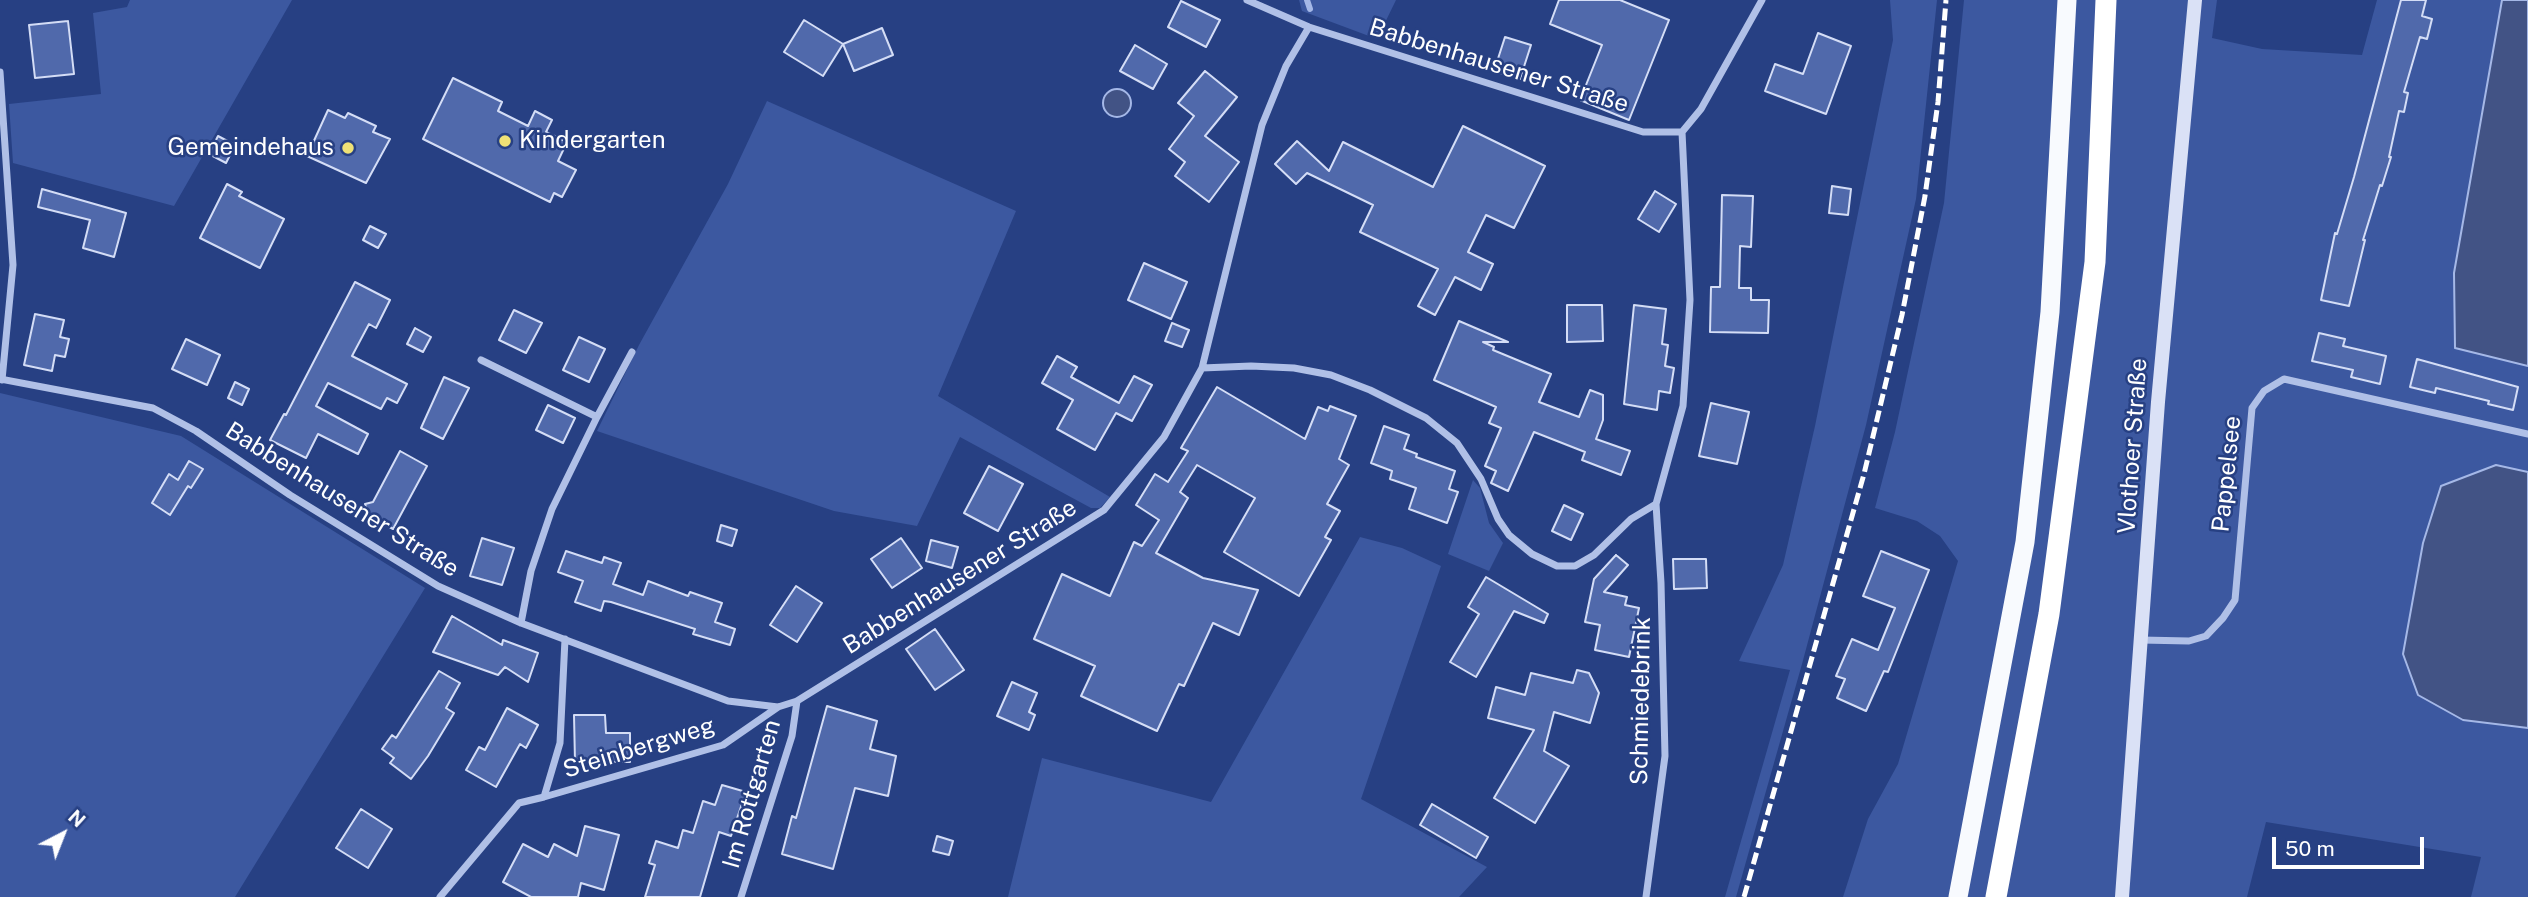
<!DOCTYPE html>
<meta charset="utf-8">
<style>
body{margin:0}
#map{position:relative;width:2528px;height:897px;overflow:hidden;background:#274083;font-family:"Public Sans",sans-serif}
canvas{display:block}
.north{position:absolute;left:28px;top:799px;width:70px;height:70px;-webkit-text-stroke:5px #274083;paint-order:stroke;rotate:42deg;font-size:19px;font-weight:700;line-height:28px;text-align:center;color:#fff}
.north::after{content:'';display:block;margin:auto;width:24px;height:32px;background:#fff;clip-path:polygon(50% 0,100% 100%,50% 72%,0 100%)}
.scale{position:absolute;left:2272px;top:837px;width:152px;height:32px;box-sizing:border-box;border:4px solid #fff;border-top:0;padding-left:9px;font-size:21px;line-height:24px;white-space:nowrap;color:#fff;-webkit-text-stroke:5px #274083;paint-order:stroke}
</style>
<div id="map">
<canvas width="2528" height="897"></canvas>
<div class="north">N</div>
<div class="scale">50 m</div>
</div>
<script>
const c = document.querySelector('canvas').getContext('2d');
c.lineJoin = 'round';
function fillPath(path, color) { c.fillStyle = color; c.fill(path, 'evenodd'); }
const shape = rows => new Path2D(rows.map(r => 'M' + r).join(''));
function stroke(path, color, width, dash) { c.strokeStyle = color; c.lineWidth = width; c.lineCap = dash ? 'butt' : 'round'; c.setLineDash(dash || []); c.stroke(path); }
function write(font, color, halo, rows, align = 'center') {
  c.font = font + ' "Public Sans",sans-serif'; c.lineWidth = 5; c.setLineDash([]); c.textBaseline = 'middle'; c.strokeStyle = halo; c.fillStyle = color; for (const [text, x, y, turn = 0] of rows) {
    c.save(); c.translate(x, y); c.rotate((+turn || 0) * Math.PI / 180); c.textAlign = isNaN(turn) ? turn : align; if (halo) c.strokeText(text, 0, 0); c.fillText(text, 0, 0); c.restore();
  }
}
const green = shape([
 [130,0,292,0,174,206,13,163,9,104,101,94,93,13,127,7],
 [1299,0,1396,0,1377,39,1302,11],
 [1890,0,1937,0,1916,199,1866,425,1802,664,1736,897,1725,897,1790,670,1739,661,1783,565,1815,426,1893,40],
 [1964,0,2217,0,2212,38,2262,49,2362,55,2377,0,2528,0,2528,897,2471,897,2481,857,2266,822,2247,897,1843,897,1868,819,1898,764,1958,561,1940,536,1917,521,1875,508,1895,432,1944,203],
 [767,101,1016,211,938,396,1110,497,1100,508,1091,508,960,437,917,526,834,511,597,431,639,345,728,184],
 [0,393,181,436,425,588,235,897,0,897],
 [1473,480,1480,488,1489,523,1503,543,1489,571,1448,554],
 [1360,537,1402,548,1441,566,1361,799,1487,867,1459,897,1008,897,1042,758,1211,802]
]);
const water = shape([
 [2502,0,2528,0,2528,366,2455,348,2454,273,2502,0],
 '1103 103a14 14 0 1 1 28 0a14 14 0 1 1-28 0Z',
 [2496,465,2528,472,2528,728,2463,720,2418,695,2403,654,2423,543,2441,486,2496,465]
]);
const stream = shape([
 [1307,0,1310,9]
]);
const building = shape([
 [1559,0,1620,0,1669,20,1629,120,1580,100,1602,45,1550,24,1559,0],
 [2401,0,2426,0,2422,16,2432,19,2427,39,2420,37,2404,92,2408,93,2404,112,2399,111,2389,157,2391,157,2382,186,2380,185,2363,240,2365,240,2349,306,2321,300,2335,233,2337,234,2354,177,2401,0],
 [1181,1,1220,20,1206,47,1168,27,1181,1],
 [804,20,843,44,823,76,784,52,804,20],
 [68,21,74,74,35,78,29,25,68,21],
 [882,28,893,55,854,71,843,44,882,28],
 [1818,33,1851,46,1826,114,1765,91,1775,64,1803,74,1818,33],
 [1505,37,1531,45,1520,79,1494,71,1505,37],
 [1135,45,1167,64,1153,89,1120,71,1135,45],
 [1205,71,1237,97,1205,136,1239,162,1209,202,1175,176,1185,162,1169,149,1194,116,1178,103,1205,71],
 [453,78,502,102,498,111,528,126,535,111,552,120,546,132,567,142,558,161,576,170,562,197,554,193,550,202,423,139,453,78],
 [328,110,345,118,348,113,376,126,373,132,390,139,366,183,307,156,328,110],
 [1463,126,1545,166,1514,228,1486,215,1468,252,1493,264,1481,290,1455,277,1435,315,1418,306,1438,269,1360,232,1373,205,1307,173,1296,184,1275,164,1297,141,1329,171,1343,142,1433,187,1463,126],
 [218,136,235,145,226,163,209,154,218,136],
 [227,184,242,192,239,196,284,219,260,268,200,238,227,184],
 [1832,186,1851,189,1848,215,1829,213,1832,186],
 [42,189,126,213,114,257,83,248,90,220,38,207,42,189],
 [1655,191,1676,204,1659,232,1638,219,1655,191],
 [1722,195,1753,196,1751,247,1740,246,1739,288,1751,288,1751,300,1769,300,1768,333,1710,332,1711,287,1720,287,1722,195],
 [370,226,386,234,378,248,363,240,370,226],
 [1144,263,1187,282,1171,319,1128,300,1144,263],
 [355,282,390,300,376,328,369,324,352,356,407,384,397,403,387,398,381,409,328,383,316,406,368,434,358,454,318,434,306,458,270,440,284,414,286,415,355,282],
 [1567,305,1602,305,1603,341,1567,342,1567,305],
 [1634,305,1666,309,1662,344,1668,345,1665,366,1674,368,1670,393,1659,391,1657,410,1624,404,1634,305],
 [514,310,542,323,526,353,499,340,514,310],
 [35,314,64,320,60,337,69,339,65,357,55,355,52,371,24,365,35,314],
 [1459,321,1508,342,1483,342,1494,347,1493,350,1551,374,1539,402,1579,417,1590,390,1603,395,1603,420,1596,439,1630,451,1621,475,1582,460,1585,452,1534,432,1508,491,1491,483,1496,471,1485,466,1501,428,1489,423,1496,407,1434,380,1459,321],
 [1172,323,1189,330,1182,347,1165,341,1172,323],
 [415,328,431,337,423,352,407,344,415,328],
 [2319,333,2345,339,2343,346,2386,356,2380,384,2351,377,2353,370,2312,361,2319,333],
 [579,337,605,349,589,382,563,370,579,337],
 [186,339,220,355,207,385,172,369,186,339],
 [1057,356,1077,367,1071,377,1119,403,1134,376,1152,385,1132,421,1116,413,1095,450,1057,429,1073,400,1042,383,1057,356],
 [2417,359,2518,387,2513,410,2488,404,2489,401,2436,388,2435,393,2410,387,2417,359],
 [444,377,469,388,443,439,421,428,444,377],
 [235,382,249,389,242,405,228,398,235,382],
 [1217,387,1305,439,1318,407,1328,411,1330,406,1356,416,1339,459,1349,465,1327,504,1340,511,1325,537,1331,540,1299,596,1224,552,1255,498,1197,465,1180,492,1188,498,1156,553,1203,578,1258,590,1239,635,1213,623,1184,686,1179,684,1157,731,1081,696,1095,666,1034,639,1062,574,1110,596,1134,542,1142,546,1159,520,1136,505,1155,474,1168,482,1188,451,1181,448,1217,387],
 [1711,403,1749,412,1737,464,1699,456,1711,403],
 [548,405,575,418,563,443,536,430,548,405],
 [1384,426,1409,435,1404,449,1417,454,1416,457,1455,471,1449,489,1458,492,1447,523,1409,509,1416,488,1390,479,1392,471,1371,463,1384,426],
 [400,451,427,466,393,529,369,516,365,504,373,502,400,451],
 [189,461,203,469,191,488,188,486,170,515,152,503,169,474,178,480,189,461],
 [989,466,1023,484,998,531,964,513,989,466],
 [1564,505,1583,514,1571,540,1552,531,1564,505],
 [721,525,737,530,732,546,717,541,721,525],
 [482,538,514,548,502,585,470,576,482,538],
 [901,538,922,568,892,588,871,559,901,538],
 [931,540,958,547,952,568,926,561,931,540],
 [566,551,602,563,604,557,621,563,613,584,643,595,648,581,688,596,690,592,722,603,715,622,735,629,730,645,693,634,695,629,611,602,604,601,601,611,575,602,583,581,558,572,566,551],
 [1881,551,1929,570,1888,672,1884,671,1866,711,1837,698,1845,679,1836,676,1852,639,1878,650,1895,608,1863,596,1881,551],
 [1616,555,1628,565,1604,592,1627,597,1625,605,1639,608,1629,657,1595,650,1600,625,1585,622,1594,579,1616,555],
 [1673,559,1706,559,1707,588,1674,589,1673,559],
 [1486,577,1548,614,1544,623,1514,611,1476,677,1450,662,1479,614,1468,607,1486,577],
 [796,586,822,603,797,642,770,625,796,586],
 [452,616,502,645,503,640,538,653,528,682,505,667,498,675,433,652,452,616],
 [935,629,964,670,935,690,906,649,935,629],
 [1577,670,1589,673,1599,693,1590,723,1554,712,1544,751,1569,766,1535,823,1494,798,1534,730,1488,718,1496,687,1525,695,1531,673,1573,683,1577,670],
 [439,671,460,683,446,708,454,713,428,756,411,779,390,763,394,758,382,749,392,735,396,738,439,671],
 [1012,682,1037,693,1029,712,1035,715,1029,730,997,716,1012,682],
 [827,706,877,721,870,749,896,756,888,796,855,788,833,869,782,854,792,816,796,818,827,706],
 [507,708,538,725,526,748,520,744,496,787,466,770,479,747,485,750,507,708],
 [574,715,605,715,606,733,630,733,630,762,575,762,574,715],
 [722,785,746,792,731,836,719,832,700,897,645,897,655,865,649,863,656,841,678,848,683,830,693,833,703,801,715,805,722,785],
 [1432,804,1488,837,1476,858,1420,825,1432,804],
 [361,809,392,829,368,868,336,848,361,809],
 [585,826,619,835,604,890,581,883,578,897,531,897,503,882,523,844,548,857,554,844,577,856,585,826],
 [937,836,953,841,949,855,933,851,937,836]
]);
const minor = shape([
 [1247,0,1309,27,1643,132,1682,132],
 [0,72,13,265,2,380],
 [481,360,597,417],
 [1202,368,1251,366,1294,368,1331,375,1370,390,1426,418,1457,443,1481,479,1498,519,1509,535,1532,554,1557,566,1575,566,1594,555,1631,519,1656,504],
 [0,379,153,408,196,431,290,495,438,586,521,623,728,701,778,707,797,701,1104,510,1164,437,1202,368,1262,125,1286,66,1309,27],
 [521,623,531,571,552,509,597,417,632,352],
 [2141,640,2189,641,2206,636,2223,618,2235,600,2252,408,2264,391,2284,379,2528,434],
 [544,797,723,745,778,707],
 [440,897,519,803,544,797,560,743,565,639],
 [741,897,792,736,797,701],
 [1646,897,1665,756,1661,583,1656,504,1683,406,1690,300,1682,132,1701,109,1762,0]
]);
const secondary = shape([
 [2122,897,2158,402,2195,0]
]);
const trunk = shape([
 [1958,897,2025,542,2050,312,2067,0]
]);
const motorway = shape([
 [1996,897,2049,614,2095,262,2106,0]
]);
const rail = shape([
 [1744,897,1864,474,1902,315,1925,196,1938,102,1946,0]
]);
const markers = [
 [505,141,7,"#efe176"],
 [348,148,7,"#efe176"]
];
const streetNames = [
 ["Babbenhausener Straße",1499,66,17],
 ["Vlothoer Straße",2133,446,-86],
 ["Pappelsee",2227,474,-84],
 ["Babbenhausener Straße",342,500,32],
 ["Babbenhausener Straße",960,577,-32],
 ["Schmiedebrink",1641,701,-89],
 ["Steinbergweg",639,748,-17],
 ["Im Rottgarten",752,794,-74]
];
const poiNames = [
 ["Kindergarten",519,141],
 ["Gemeindehaus",334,148,"right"]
];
fillPath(green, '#3c58a0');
fillPath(water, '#425385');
stroke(water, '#a5b8e7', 2);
stroke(stream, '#a5b8e7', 6);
fillPath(building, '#5069ab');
stroke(building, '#d4ddf6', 2);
stroke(minor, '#b0c0e7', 7);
stroke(secondary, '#dae1f6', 14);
stroke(trunk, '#f8fafe', 19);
stroke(motorway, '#fff', 21);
stroke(rail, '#fff', 5, [12, 5]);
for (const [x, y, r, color] of markers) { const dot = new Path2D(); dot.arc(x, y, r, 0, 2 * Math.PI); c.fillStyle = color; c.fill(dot); stroke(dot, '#274083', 2.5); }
write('24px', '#fff', '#274083', streetNames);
write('24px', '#fff', '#274083', poiNames, 'left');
</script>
